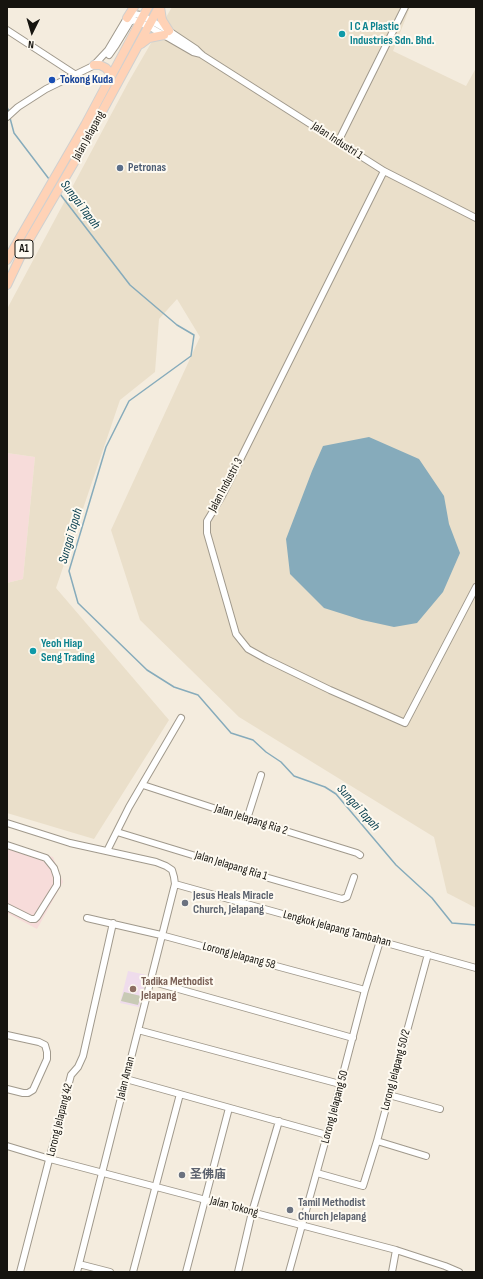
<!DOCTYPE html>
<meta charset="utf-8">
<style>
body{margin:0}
#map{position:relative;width:483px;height:1279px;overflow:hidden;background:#f4ecde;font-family:"Sofia Sans Condensed",sans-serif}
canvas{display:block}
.frame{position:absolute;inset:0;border:8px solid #16140f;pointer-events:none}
.north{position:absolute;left:12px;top:12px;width:40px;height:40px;-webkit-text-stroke:3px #fefaf1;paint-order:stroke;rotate:185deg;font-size:11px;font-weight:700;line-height:16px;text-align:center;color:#16140f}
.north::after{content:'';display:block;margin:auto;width:14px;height:18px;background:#16140f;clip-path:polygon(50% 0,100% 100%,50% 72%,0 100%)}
</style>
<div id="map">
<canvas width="483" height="1279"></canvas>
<div class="frame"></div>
<div class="north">N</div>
</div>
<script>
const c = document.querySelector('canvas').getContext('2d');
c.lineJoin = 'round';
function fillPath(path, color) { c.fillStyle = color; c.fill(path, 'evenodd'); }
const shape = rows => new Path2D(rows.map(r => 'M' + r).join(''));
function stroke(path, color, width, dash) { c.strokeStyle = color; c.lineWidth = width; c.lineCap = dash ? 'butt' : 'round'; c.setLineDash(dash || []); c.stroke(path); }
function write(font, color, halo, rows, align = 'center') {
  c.font = font + ' "Sofia Sans Condensed","Noto Sans SC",sans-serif'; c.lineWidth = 4; c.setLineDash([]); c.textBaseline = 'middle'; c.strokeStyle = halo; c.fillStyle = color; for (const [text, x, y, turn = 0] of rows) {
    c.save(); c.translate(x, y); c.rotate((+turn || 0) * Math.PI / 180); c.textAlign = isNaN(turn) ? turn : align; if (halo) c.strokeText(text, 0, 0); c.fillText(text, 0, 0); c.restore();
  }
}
const commercial = shape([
 [7,453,35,457,23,579,7,583],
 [7,843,53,857,63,882,37,929,7,913]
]);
const built = shape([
 [172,7,410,7,393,51,466,86,476,68,476,908,447,893,434,837,239,717,140,620,111,530,200,337,177,299,159,319,155,372,120,400,56,588,169,720,94,839,7,813,7,583,23,579,35,457,7,453,7,309,129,81]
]);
const education = shape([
 [128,971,147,975,139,1007,120,1003]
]);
const green = shape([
 [124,992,141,996,138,1005,121,1001]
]);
const water = shape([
 [369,437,419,459,444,496,449,524,460,553,443,592,417,623,394,627,362,620,324,608,290,574,286,539,312,471,323,446]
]);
const stream = shape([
 [7,107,9,112],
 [10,118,14,133,49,179],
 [60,194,130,285,177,325,194,335,191,356,129,401,106,447,69,571,78,603,147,670,174,687,198,695,231,733,253,740,266,752,281,762,294,776,325,787,336,794,396,865,432,898,452,923,476,925]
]);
const minor = shape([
 [7,30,76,75],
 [109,55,116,45,130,22,134,20,148,26,193,52,201,54],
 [94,65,108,50,127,18,134,14,141,15,169,31,196,49,202,55,384,171,476,218],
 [7,117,18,107,46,89,97,64],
 [338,142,405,7],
 [384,171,222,496,207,521,207,533,236,634,248,649,266,659,330,690,405,723,476,587],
 [143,785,247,819,357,853,360,855],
 [247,819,261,775],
 [7,823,70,843,156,862,166,866,172,870,174,877,175,884,77,1272],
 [117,832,258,875,342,899,347,897,354,877],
 [7,845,46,858,54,868,57,877,57,885,37,917,35,919,31,919,7,907],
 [107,851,129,807,181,718],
 [175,884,476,968],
 [87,918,161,935,365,990],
 [150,981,353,1038],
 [138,1030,340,1084],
 [7,1035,39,1042,45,1045,47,1052,47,1059,33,1090,28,1093,23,1093,7,1089],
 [126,1079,327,1135],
 [389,1095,440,1109],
 [377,1141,426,1156],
 [7,1146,50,1159,396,1250,445,1266,459,1272],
 [317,1173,363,1186,377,1141,428,954],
 [79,1264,110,1272],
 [20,1272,71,1075,78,1067,83,1056,113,923],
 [133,1272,180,1094],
 [186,1272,229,1108],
 [238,1272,252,1212,279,1121],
 [289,1272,327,1135,365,990,380,941],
 [392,1272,396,1250]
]);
const major = shape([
 [160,7,162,20,169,31],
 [127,18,134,7],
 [141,44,149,38,164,35],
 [94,65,100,65,106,68,109,72,110,78],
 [7,260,85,125,148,7],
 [7,285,26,245,79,154,159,7]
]);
const markers = [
 [342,34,4,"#0f9aa8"],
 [52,80,4,"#1a4fb4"],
 [120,168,4,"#5c6f8a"],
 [33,651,4,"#0f9aa8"],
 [185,903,4,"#6b7280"],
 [133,989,4,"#8d6e63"],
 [182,1175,4,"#6b7280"],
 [290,1210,4,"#6b7280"]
];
const shields = [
 [24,249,18]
];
const shieldNames = [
 ["A1",24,249]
];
const cultureNames = [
 ["I C A Plastic",350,27],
 ["Industries Sdn. Bhd.",350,41],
 ["Yeoh Hiap",41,644],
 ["Seng Trading",41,658]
];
const transitNames = [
 ["Tokong Kuda",60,80]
];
const streetNames = [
 ["Jalan Jelapang",89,136,-61],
 ["Jalan Industri 1",337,141,33],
 ["Jalan Industri 3",226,485,-62],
 ["Jalan Jelapang Ria 2",251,820,18],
 ["Jalan Jelapang Ria 1",231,866,17],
 ["Lengkok Jelapang Tambahan",337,929,15],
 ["Lorong Jelapang 58",239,956,15],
 ["Lorong Jelapang 50/2",396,1070,-75],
 ["Jalan Aman",126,1078,-76],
 ["Lorong Jelapang 50",335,1107,-75],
 ["Lorong Jelapang 42",60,1120,-76],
 ["Jalan Tokong",234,1207,15]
];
const serviceNames = [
 ["Petronas",128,168]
];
const worshipNames = [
 ["Jesus Heals Miracle",193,896],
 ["Church, Jelapang",193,910],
 ["圣佛庙",190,1175],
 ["Tamil Methodist",298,1203],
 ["Church Jelapang",298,1217]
];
const educationNames = [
 ["Tadika Methodist",141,982],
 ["Jelapang",141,996]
];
const waterNames = [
 ["Sungai Tapah",80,205,53],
 ["Sungai Tapah",71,536,-74],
 ["Sungai Tapah",358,808,48]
];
fillPath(commercial, '#f7dcda');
fillPath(built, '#eadfca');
fillPath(education, '#efdcec');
fillPath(green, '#c8cab5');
fillPath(water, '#86abbb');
stroke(stream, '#86abbb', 1.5);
stroke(minor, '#a0998c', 8);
stroke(major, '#d0d0cf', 10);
stroke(minor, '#fff', 6);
stroke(major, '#ffd2b6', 8);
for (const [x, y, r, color] of markers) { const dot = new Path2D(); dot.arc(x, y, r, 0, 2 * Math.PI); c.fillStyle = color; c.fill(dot); stroke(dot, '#fefaf1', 1.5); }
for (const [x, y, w] of shields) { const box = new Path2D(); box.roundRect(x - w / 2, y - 9, w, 18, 3); c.fillStyle = '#fefaf1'; c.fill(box); stroke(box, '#16140f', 1); }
write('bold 11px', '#16140f', null, shieldNames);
write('bold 12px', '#0d838f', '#fefaf1', cultureNames, 'left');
write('bold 12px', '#164399', '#fefaf1', transitNames, 'left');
write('12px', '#16140f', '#fefaf1', streetNames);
write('bold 12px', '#4e5e75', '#fefaf1', serviceNames, 'left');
write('bold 12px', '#5b616d', '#fefaf1', worshipNames, 'left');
write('bold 12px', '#785e54', '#fefaf1', educationNames, 'left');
write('italic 13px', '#00394a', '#fefaf1', waterNames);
</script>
